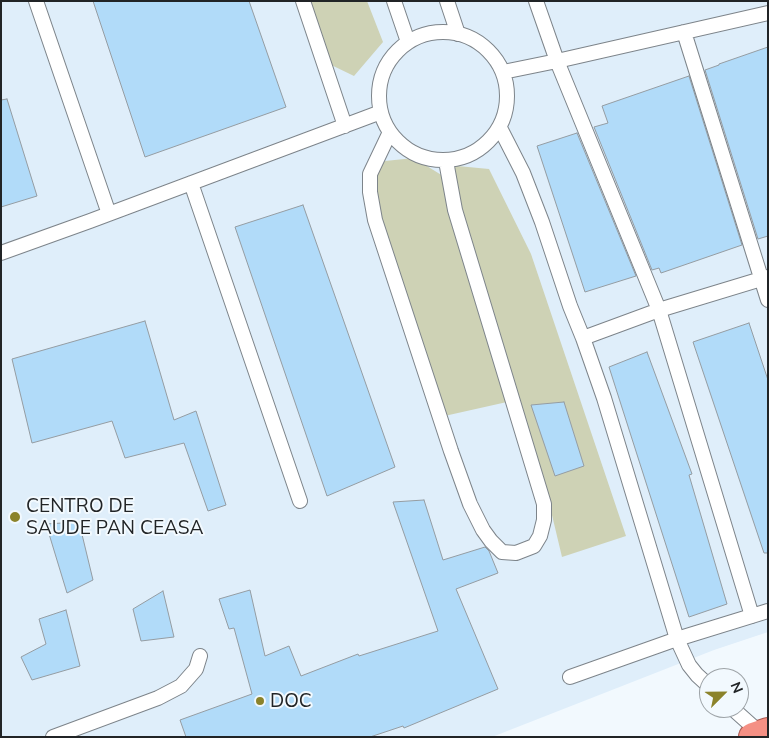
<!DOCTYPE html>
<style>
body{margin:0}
#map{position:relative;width:769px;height:738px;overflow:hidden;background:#f2f9fe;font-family:Mulish,sans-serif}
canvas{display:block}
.frame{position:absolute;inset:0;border:2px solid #212426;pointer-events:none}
.north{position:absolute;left:699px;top:668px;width:50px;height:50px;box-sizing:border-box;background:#f2f9fe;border:1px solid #9ea4a8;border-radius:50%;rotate:67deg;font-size:14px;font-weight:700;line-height:20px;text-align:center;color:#212426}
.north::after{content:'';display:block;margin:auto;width:18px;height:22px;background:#8b832b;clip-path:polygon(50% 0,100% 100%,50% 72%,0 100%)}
</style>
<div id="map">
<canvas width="769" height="738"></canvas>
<div class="frame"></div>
<div class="north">N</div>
</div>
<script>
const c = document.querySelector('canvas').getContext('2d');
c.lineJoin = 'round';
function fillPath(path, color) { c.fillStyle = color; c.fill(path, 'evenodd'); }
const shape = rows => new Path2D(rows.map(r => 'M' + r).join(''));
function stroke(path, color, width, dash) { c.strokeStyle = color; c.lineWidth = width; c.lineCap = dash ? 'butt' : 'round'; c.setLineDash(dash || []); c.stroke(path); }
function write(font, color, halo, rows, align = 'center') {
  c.font = font + ' Mulish,sans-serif'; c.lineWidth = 4; c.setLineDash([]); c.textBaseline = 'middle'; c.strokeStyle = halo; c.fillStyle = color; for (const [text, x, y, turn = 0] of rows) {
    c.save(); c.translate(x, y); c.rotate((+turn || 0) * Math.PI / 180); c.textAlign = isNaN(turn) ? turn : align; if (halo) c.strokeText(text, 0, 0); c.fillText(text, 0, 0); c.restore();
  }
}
const built = shape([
 [1,1,768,1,768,632,714,650,492,737,1,737]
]);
const green = shape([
 [304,1,367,1,383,42,354,76,323,61],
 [414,158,443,176,507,402,440,417,375,220,370,174,385,161],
 [447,165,489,169,531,254,626,536,562,557,546,490]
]);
const building = shape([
 [93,1,249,1,286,107,145,157,93,1],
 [768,47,768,236,758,239,705,70,719,65,719,64,768,47],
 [689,76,742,245,661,273,659,268,652,270,594,127,608,123,602,106,689,76],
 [7,99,37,196,1,207,1,100,7,99],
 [577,133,636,276,585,292,537,146,577,133],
 [303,205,395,467,327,496,235,227,303,205],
 [145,321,174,420,196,411,226,505,208,511,184,443,125,458,112,421,32,443,12,359,145,321],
 [749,323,768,380,768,553,764,553,693,342,749,323],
 [647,352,692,474,689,475,727,604,689,617,609,367,647,352],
 [564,402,584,466,555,476,531,405,564,402],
 [424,500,443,560,485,547,489,551,498,573,456,589,498,689,404,728,403,726,370,737,186,737,180,720,252,694,234,628,229,629,219,599,250,590,265,656,289,646,301,676,358,654,359,656,438,631,393,502,424,500],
 [79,522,93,580,67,593,46,524,79,522],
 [163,591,174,637,141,641,133,609,163,591],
 [66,610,80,666,32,680,21,657,46,644,39,619,66,610]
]);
const service = shape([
 [36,1,109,214],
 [303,1,345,126],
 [394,1,408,42],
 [447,1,458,34],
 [536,1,557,61,659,310,752,616],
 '379 96a64 64 0 1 1 128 0a64 64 0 1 1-128 0Z',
 [684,32,768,300],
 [503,72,557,61,768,13],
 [500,128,523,173,542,222,570,306,583,338,659,310,768,277],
 [390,132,370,174,370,192,375,220,451,451,470,504,483,530,491,541,502,552,516,553,534,546,540,536,544,520,544,504,455,210,446,161],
 [191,183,300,501],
 [1,253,90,221,381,112],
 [583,338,604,398,677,639,689,665,697,675,709,686],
 [570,677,677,639,768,611],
 [732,708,761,734],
 [53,737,158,698,181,686,196,669,200,656]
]);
const trunk = shape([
 [753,737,768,732]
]);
const markers = [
 [15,517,6,"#8b832b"],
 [260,701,5,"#8b832b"]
];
const poiNames = [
 ["CENTRO DE",26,506],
 ["SAUDE PAN CEASA",26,528],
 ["DOC",270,701]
];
fillPath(built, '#dfeefa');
fillPath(green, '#ced2b5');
fillPath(building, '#b1dbf9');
stroke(building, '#959da3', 1);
stroke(service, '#7d848a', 16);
stroke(trunk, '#a9584f', 30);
stroke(service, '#fff', 14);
stroke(trunk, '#f49084', 28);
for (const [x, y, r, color] of markers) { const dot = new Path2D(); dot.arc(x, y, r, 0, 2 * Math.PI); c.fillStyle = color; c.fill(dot); stroke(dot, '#f2f9fe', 2); }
write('19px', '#212426', '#f2f9fe', poiNames, 'left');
</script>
